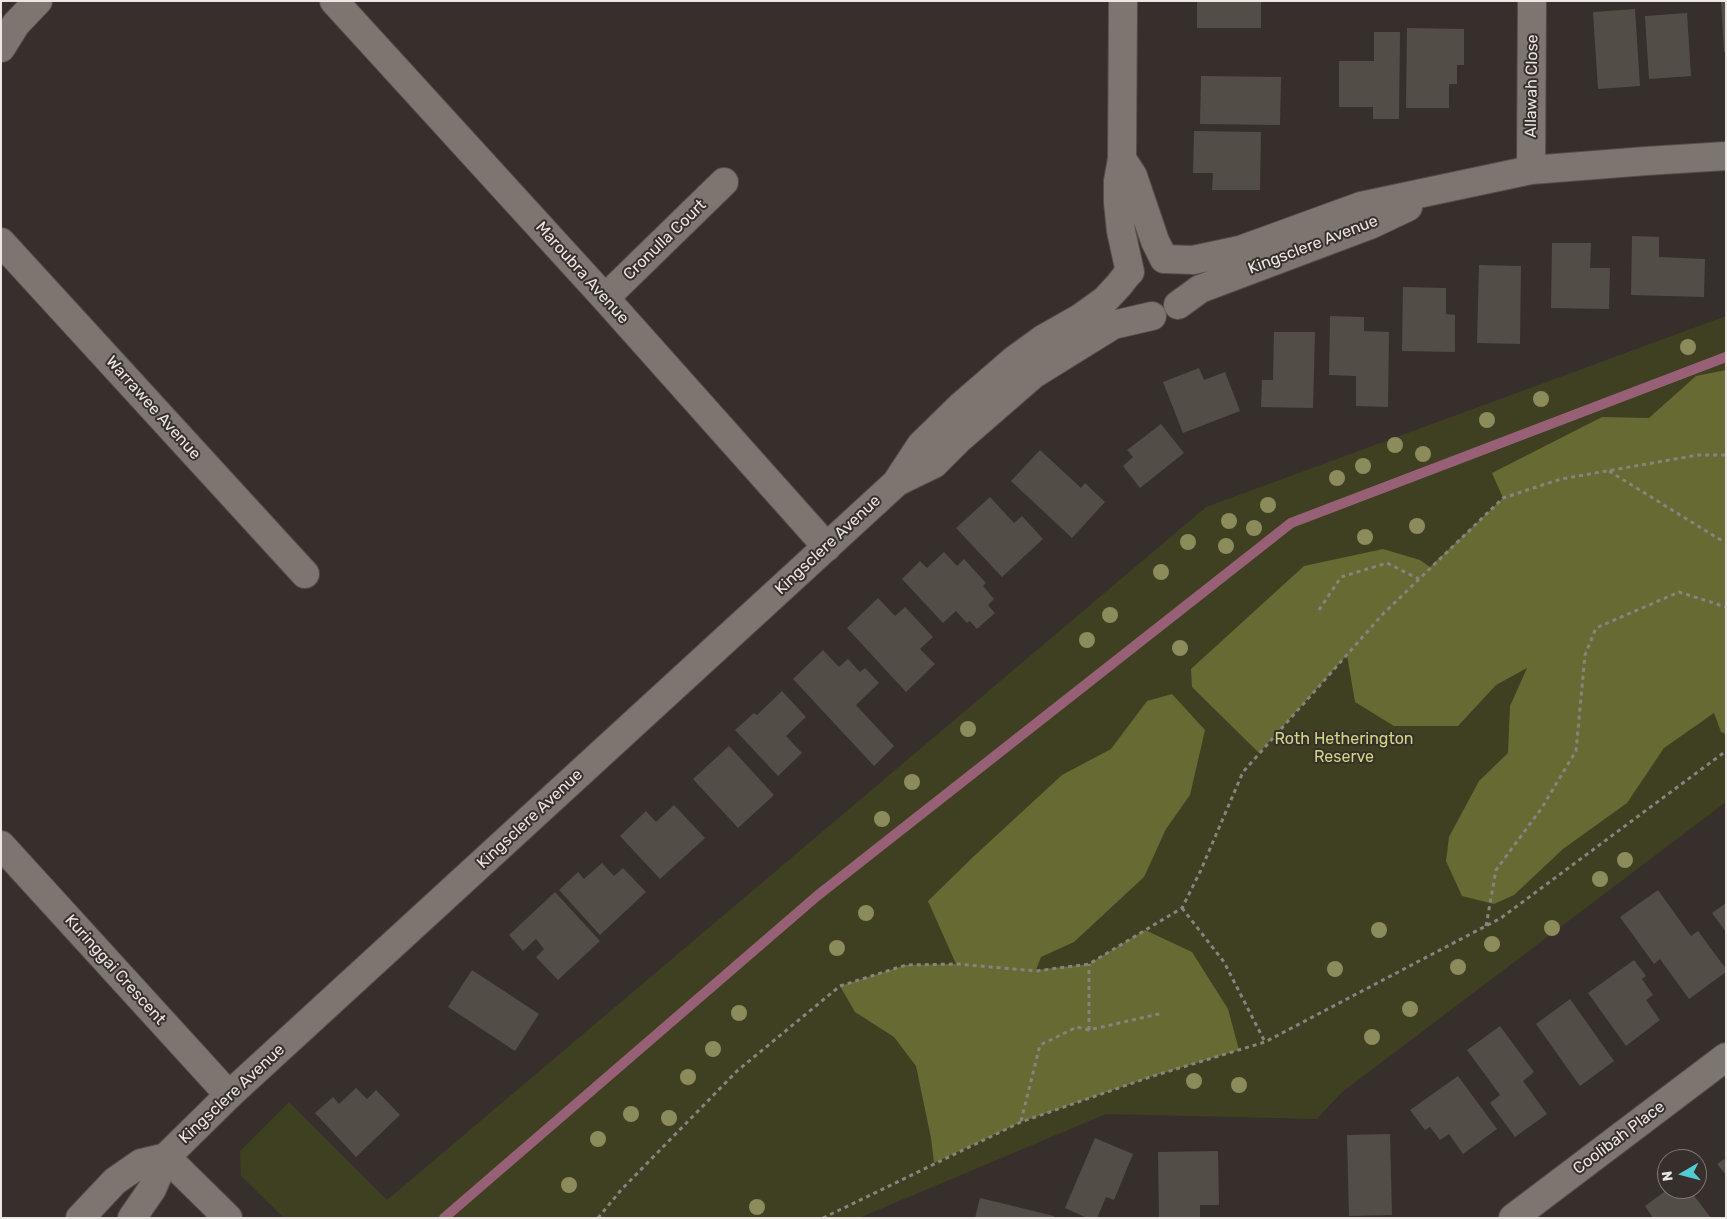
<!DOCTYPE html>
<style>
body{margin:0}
#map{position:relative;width:1727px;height:1219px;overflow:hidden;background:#362f2b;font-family:Rubik,sans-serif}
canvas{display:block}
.frame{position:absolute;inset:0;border:2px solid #ece7e4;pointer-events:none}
.north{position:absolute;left:1657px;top:1149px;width:50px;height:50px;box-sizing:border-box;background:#362f2b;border:1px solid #7f7975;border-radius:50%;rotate:262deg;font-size:14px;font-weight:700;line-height:20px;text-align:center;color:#ece7e4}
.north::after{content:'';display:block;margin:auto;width:18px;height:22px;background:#51ccd2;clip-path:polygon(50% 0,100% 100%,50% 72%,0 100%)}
</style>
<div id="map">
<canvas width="1727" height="1219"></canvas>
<div class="frame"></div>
<div class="north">N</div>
</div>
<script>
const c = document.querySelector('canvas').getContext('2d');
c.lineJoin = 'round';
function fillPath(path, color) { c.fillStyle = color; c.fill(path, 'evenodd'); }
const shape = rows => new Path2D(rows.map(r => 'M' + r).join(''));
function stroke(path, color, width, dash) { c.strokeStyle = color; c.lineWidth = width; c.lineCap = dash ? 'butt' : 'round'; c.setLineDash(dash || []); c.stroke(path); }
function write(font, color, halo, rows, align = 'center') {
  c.font = font + ' Rubik,sans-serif'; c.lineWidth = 4; c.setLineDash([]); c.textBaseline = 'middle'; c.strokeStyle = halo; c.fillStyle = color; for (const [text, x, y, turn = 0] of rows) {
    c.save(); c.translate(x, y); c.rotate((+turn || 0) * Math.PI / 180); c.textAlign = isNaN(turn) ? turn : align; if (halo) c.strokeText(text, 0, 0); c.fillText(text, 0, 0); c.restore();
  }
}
const green = shape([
 [1726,316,1726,802,1341,1093,1317,1119,1106,1114,859,1218,284,1218,241,1176,240,1151,289,1102,387,1200,1206,507]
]);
const forest = shape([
 [1726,370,1726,734,1721,732,1714,713,1664,748,1627,803,1563,849,1514,895,1494,904,1462,896,1446,861,1449,837,1479,781,1508,753,1510,706,1527,668,1496,685,1458,726,1394,726,1355,702,1347,655,1259,753,1192,687,1191,669,1304,566,1383,549,1420,560,1430,567,1503,498,1492,473,1602,417,1649,418,1696,376],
 [1172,694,1205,730,1190,795,1166,829,1144,877,1074,942,1041,957,1036,970,1089,964,1145,930,1192,952,1228,1009,1239,1050,1150,1077,1021,1122,934,1163,931,1138,916,1066,894,1037,855,1012,840,986,906,965,956,964,928,901,972,858,1062,775,1111,749,1147,701]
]);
const stream = shape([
 [444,1218,817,896,1291,523,1726,357]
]);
const building = shape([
 [1197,1,1261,1,1261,28,1197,28],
 [1721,1,1726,1,1726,52,1724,52],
 [1635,9,1640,86,1598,89,1593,12],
 [1687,13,1691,76,1649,79,1645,16],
 [1407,28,1464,29,1464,65,1457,65,1457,84,1449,84,1449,108,1406,108],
 [1374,32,1400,32,1399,119,1373,119,1373,107,1339,107,1339,61,1374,61],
 [1201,76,1281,77,1280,125,1200,124],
 [1194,131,1261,132,1260,190,1212,190,1213,173,1193,173],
 [1632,236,1659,237,1659,257,1705,259,1704,297,1631,295],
 [1552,243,1591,243,1590,268,1610,268,1609,309,1551,308],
 [1479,265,1521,266,1520,344,1477,343],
 [1403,287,1446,288,1446,314,1455,315,1455,352,1402,351],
 [1330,316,1364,317,1364,331,1389,332,1388,407,1356,406,1356,376,1329,375],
 [1274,332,1315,332,1313,408,1261,407,1262,380,1273,380],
 [1199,368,1204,380,1225,372,1240,411,1183,433,1163,382],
 [1161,424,1184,453,1140,488,1123,466,1133,457,1127,450],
 [1040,450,1081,488,1085,483,1105,502,1072,538,1011,481],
 [990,497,1014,523,1022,516,1043,539,1002,577,956,528],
 [944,552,957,566,964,559,986,583,983,586,994,599,988,605,995,613,977,629,970,621,967,623,956,611,943,623,902,579,920,561,927,568],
 [878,598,895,616,905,607,933,637,920,649,935,664,906,692,847,628],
 [823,650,839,667,848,659,860,672,865,668,879,683,856,705,894,746,874,766,793,679],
 [782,691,806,717,786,736,802,753,778,776,735,730,754,713,757,715],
 [729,746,774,795,738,828,693,779],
 [674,805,705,838,660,879,620,836,646,811,656,822],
 [602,863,614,876,623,868,646,892,600,935,559,890,578,872,584,879],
 [1658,890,1691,936,1698,931,1726,969,1726,972,1689,999,1660,959,1654,964,1620,917],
 [555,892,600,941,558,980,536,957,544,949,536,939,523,951,509,935],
 [1726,903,1726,932,1712,913],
 [1634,960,1646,976,1642,979,1653,995,1646,1000,1660,1020,1626,1046,1588,993],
 [472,970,539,1014,515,1051,448,1007],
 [1570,999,1614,1061,1580,1086,1536,1024],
 [1500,1026,1534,1072,1523,1081,1547,1114,1515,1137,1490,1103,1500,1095,1467,1050],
 [1458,1076,1497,1129,1463,1154,1449,1134,1440,1140,1430,1127,1425,1130,1410,1110],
 [356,1088,367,1099,376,1090,400,1115,356,1157,315,1113,333,1097,339,1104],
 [1390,1134,1392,1215,1349,1216,1347,1135],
 [1095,1138,1133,1154,1114,1200,1106,1197,1097,1218,1087,1218,1065,1208],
 [1218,1151,1219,1205,1200,1205,1200,1218,1159,1218,1158,1152],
 [1726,1158,1726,1175,1717,1164],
 [1668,1189,1689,1189,1711,1218,1653,1218,1645,1206],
 [980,1198,1054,1216,1054,1218,975,1218]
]);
const path = shape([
 [1609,471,1719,539,1726,541],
 [1319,610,1341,577,1387,563,1419,579],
 [1182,908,1224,962,1265,1042],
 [1486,926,1496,870,1541,809,1576,751,1585,655,1596,628,1679,592,1726,607],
 [1089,1030,1089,964],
 [1021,1121,1040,1045,1077,1027,1089,1030,1163,1013],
 [598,1218,621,1190,737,1071,840,986,906,965,957,964,1036,971,1089,964,1182,908,1200,872,1243,772,1383,614,1503,498,1561,479,1698,455,1726,455],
 [823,1218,1021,1122,1150,1077,1265,1042,1501,918,1726,751]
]);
const minor = shape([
 [334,1,605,298,827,547],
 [1123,1,1122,159,1118,181,1118,202,1121,231,1130,272],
 [1,48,16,24,38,1],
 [1122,159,1133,176,1155,241,1164,259],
 [1531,170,1532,1],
 [1,242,305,574],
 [605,298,724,182],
 [1,845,229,1095],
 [166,1157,228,1218],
 [1513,1218,1726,1057]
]);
const secondary = shape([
 [1165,259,1193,260,1240,250,1361,206,1531,170,1646,161,1726,156],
 [1178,305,1200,289,1370,225,1408,207],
 [897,482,934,464,958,440,1034,374,1113,325,1152,316],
 [80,1218,115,1181,141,1163,166,1157],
 [132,1218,152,1189,166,1157,229,1095,896,483,921,445,962,405,1014,360,1043,339,1080,318,1105,300,1119,285,1129,272]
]);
const trees = [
 [1688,347],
 [1541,399],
 [1487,420],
 [1395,445],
 [1423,454],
 [1363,466],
 [1337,478],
 [1268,505],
 [1229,521],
 [1417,526],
 [1254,528],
 [1365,537],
 [1188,542],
 [1226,546],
 [1161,572],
 [1110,615],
 [1087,640],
 [1180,648],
 [968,729],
 [912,782],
 [882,819],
 [1625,860],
 [1600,879],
 [866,913],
 [1552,928],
 [1379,930],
 [1492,944],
 [837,948],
 [1458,967],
 [1335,969],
 [1410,1009],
 [739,1013],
 [1372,1037],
 [713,1049],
 [688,1077],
 [1194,1081],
 [1239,1085],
 [631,1114],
 [669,1118],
 [598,1139],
 [569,1185],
 [757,1207]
];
const streetNames = [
 ["Allawah Close",1532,86,-89],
 ["Cronulla Court",665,240,-44],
 ["Kingsclere Avenue",1313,245,-21],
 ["Maroubra Avenue",582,273,48],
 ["Warrawee Avenue",153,408,48],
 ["Kingsclere Avenue",828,545,-43],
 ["Kingsclere Avenue",530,819,-43],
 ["Kuringgai Crescent",115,970,48],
 ["Kingsclere Avenue",232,1094,-43],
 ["Coolibah Place",1619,1138,-37]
];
const parkNames = [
 ["Roth Hetherington",1344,739],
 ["Reserve",1344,757]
];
fillPath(green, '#3e4021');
fillPath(forest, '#676a32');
stroke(stream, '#986076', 10);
fillPath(building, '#524e47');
stroke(minor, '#544d49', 30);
stroke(secondary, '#544d49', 30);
stroke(path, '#89827f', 3, [4, 4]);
stroke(minor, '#7d7570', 28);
stroke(secondary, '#7d7570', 28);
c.fillStyle = '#8b8b5b';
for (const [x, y] of trees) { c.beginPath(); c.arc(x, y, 8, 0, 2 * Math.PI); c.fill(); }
write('16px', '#ece7e4', '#362f2b', streetNames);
write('16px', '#d1d782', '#362f2b', parkNames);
</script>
